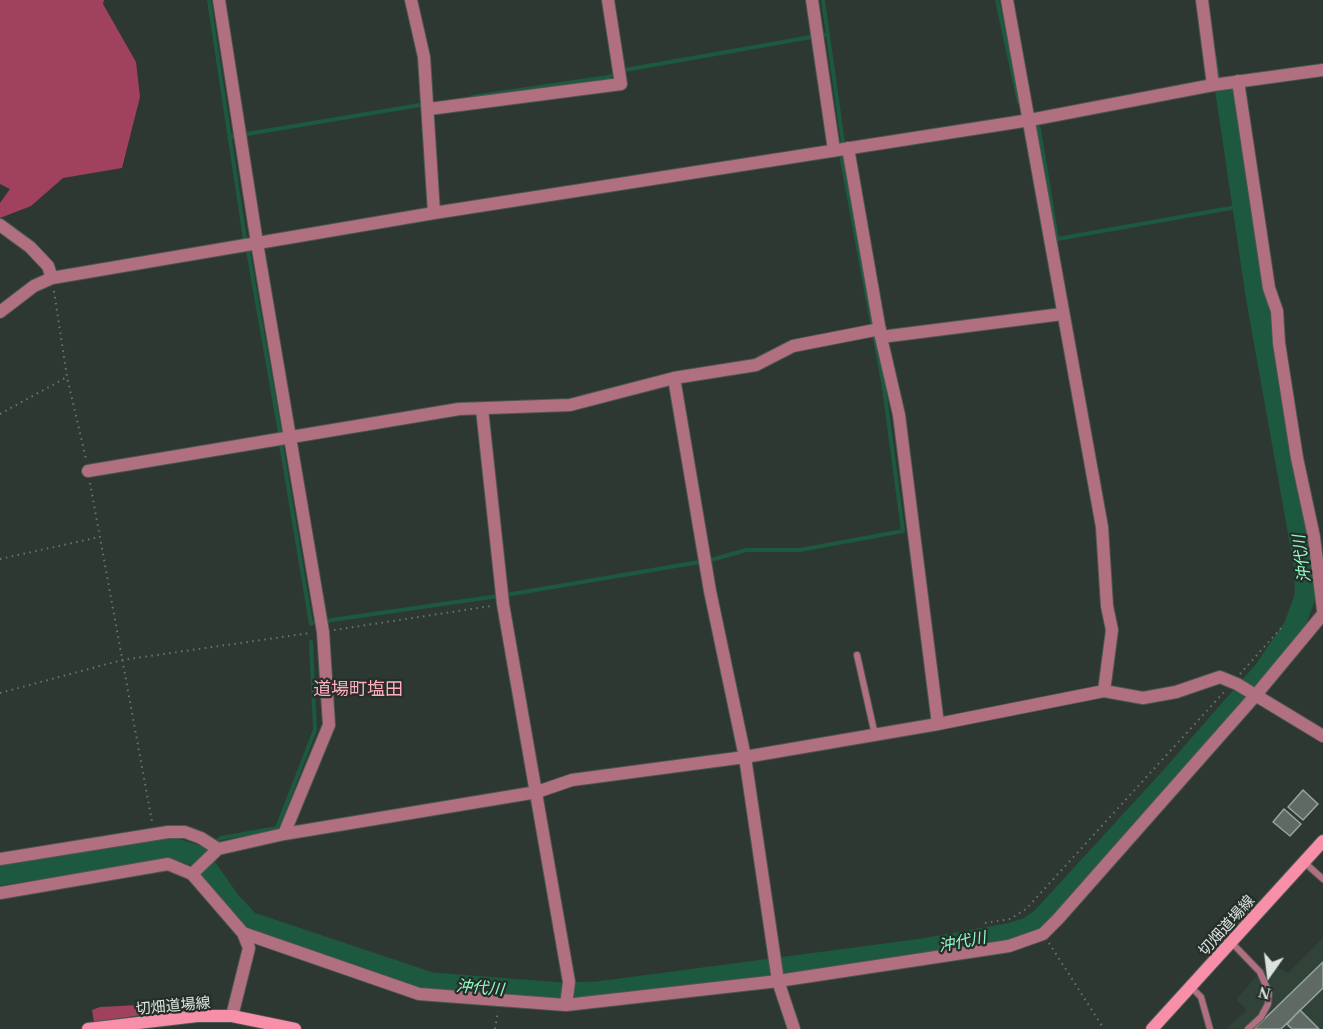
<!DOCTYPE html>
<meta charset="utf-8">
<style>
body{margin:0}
#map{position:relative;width:1323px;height:1029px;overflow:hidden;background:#2e3833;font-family:Georgia,serif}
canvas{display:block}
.north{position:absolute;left:1239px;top:945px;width:60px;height:60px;-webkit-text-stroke:4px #252e29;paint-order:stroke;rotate:194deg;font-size:16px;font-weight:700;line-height:24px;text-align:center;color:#dce3df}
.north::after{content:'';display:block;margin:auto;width:21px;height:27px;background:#dce3df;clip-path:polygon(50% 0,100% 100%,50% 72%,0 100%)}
</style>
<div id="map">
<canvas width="1323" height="1029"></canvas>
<div class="north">N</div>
</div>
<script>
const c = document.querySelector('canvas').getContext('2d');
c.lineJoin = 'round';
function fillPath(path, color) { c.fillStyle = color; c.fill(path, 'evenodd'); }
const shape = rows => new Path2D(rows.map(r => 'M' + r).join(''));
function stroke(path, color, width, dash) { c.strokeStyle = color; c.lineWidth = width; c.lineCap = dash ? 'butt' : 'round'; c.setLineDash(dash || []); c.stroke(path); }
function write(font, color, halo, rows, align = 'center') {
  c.font = font + ' Georgia,"Noto Sans JP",serif'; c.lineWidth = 4.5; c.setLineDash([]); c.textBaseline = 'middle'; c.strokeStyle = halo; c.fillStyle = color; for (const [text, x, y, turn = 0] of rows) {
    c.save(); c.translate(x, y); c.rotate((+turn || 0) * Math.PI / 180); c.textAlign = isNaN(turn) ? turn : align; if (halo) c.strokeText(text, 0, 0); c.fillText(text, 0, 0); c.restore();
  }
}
const built = shape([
 [1323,938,1323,1029,1226,1029,1247,1010,1236,1000,1260,972,1270,963,1288,973]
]);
const forest = shape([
 [0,0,104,0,103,4,136,62,140,97,122,168,63,178,31,206,0,218,0,203,10,189,0,184],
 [159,1004,162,1012,94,1022,92,1010,100,1007]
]);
const stream = shape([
 [209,0,245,239],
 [997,0,1019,102],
 [1215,57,1218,77,1226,93],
 [472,97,608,77,625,70,828,34],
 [1033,123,1039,129,1057,239,1242,206],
 [229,137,426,104],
 [248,251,280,433],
 [281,444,311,624],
 [311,623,512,594,711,560,746,550,800,550,903,531,884,388,842,160,843,143,823,0],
 [198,856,221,838,277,828,315,730,311,642]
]);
const river = shape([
 [0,875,173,848,198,856,229,900,249,922,431,983,561,993,598,992,916,950,1012,933,1028,928,1041,919,1174,774,1264,671,1294,627,1305,597,1305,569,1257,301,1226,93]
]);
const building = shape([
 [1303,790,1318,804,1303,820,1288,807,1303,790],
 [1284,809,1301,824,1290,836,1273,822,1284,809],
 [1323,962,1323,988,1281,1029,1254,1029,1323,962],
 [1300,1010,1319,1029,1292,1029,1287,1024,1300,1010]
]);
const path = shape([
 [54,291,67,377,86,459],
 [0,414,67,377],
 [90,483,152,822],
 [0,559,99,537],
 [334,630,491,606],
 [1240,674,1282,627],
 [0,693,122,660,310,633],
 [985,923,1010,919,1026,909,1224,692],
 [1049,943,1104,1029],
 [495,1029,498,1011]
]);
const lane = shape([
 [857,655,875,735],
 [1304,862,1323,879],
 [1231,942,1260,972,1269,993,1268,1004,1261,1017,1248,1029],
 [1191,987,1201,997,1210,1029]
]);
const street = shape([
 [219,0,257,243,323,632,329,725,284,834],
 [411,0,424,57,434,213],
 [812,0,834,150],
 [1007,0,1102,527,1107,606,1112,630,1104,691],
 [1202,0,1213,85],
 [1238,81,1269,288,1277,311,1279,343,1297,458,1314,537,1323,610],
 [429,109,621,84,608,0],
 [848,148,881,337,899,415,938,724],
 [0,225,30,247,48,266,52,278],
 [0,312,34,286,52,278,434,213,1030,120,1213,85,1323,70],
 [881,337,1062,314],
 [674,378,710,591,745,757,778,981,794,1029],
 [482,409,503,604,569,982,566,1005],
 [88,471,459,409,570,405,674,378,756,365,793,346,880,329],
 [0,859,168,832,185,832,201,838,218,849],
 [192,874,218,849,284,834,537,792,572,780,745,757,938,724,1104,691,1143,698,1176,692,1220,677,1237,684,1323,736],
 [0,893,168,864,192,874,243,933,419,994,566,1005,778,981,1009,946,1043,934,1058,919,1255,696,1323,614],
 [232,1016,249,948,243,933]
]);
const secondary = shape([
 [88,1029,197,1016,232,1016,295,1029],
 [1152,1029,1323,841]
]);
const streetNames = [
 ["切畑道場線",1226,925,-48],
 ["切畑道場線",173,1005,-5]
];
const waterNames = [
 ["沖代川",1301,559,-97],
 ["沖代川",962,941,-11],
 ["沖代川",480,987,5]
];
const quarterNames = [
 ["道場町塩田",358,688]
];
fillPath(built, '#314239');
fillPath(forest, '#a0415d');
stroke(stream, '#1c593e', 4);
stroke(river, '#1c593e', 21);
fillPath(building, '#5f6a64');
stroke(building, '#98a49d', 1.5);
stroke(lane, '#4d5752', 8);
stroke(street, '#4d5752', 14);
stroke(secondary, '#4d5752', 14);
stroke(path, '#6b7470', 2, [1.5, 4.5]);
stroke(lane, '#b17080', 6);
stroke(street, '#b17080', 12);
stroke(secondary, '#f78fa9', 12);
write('15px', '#dce3df', '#252e29', streetNames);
write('italic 16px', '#8ffcc6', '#252e29', waterNames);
write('18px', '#ffacbf', '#252e29', quarterNames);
</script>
